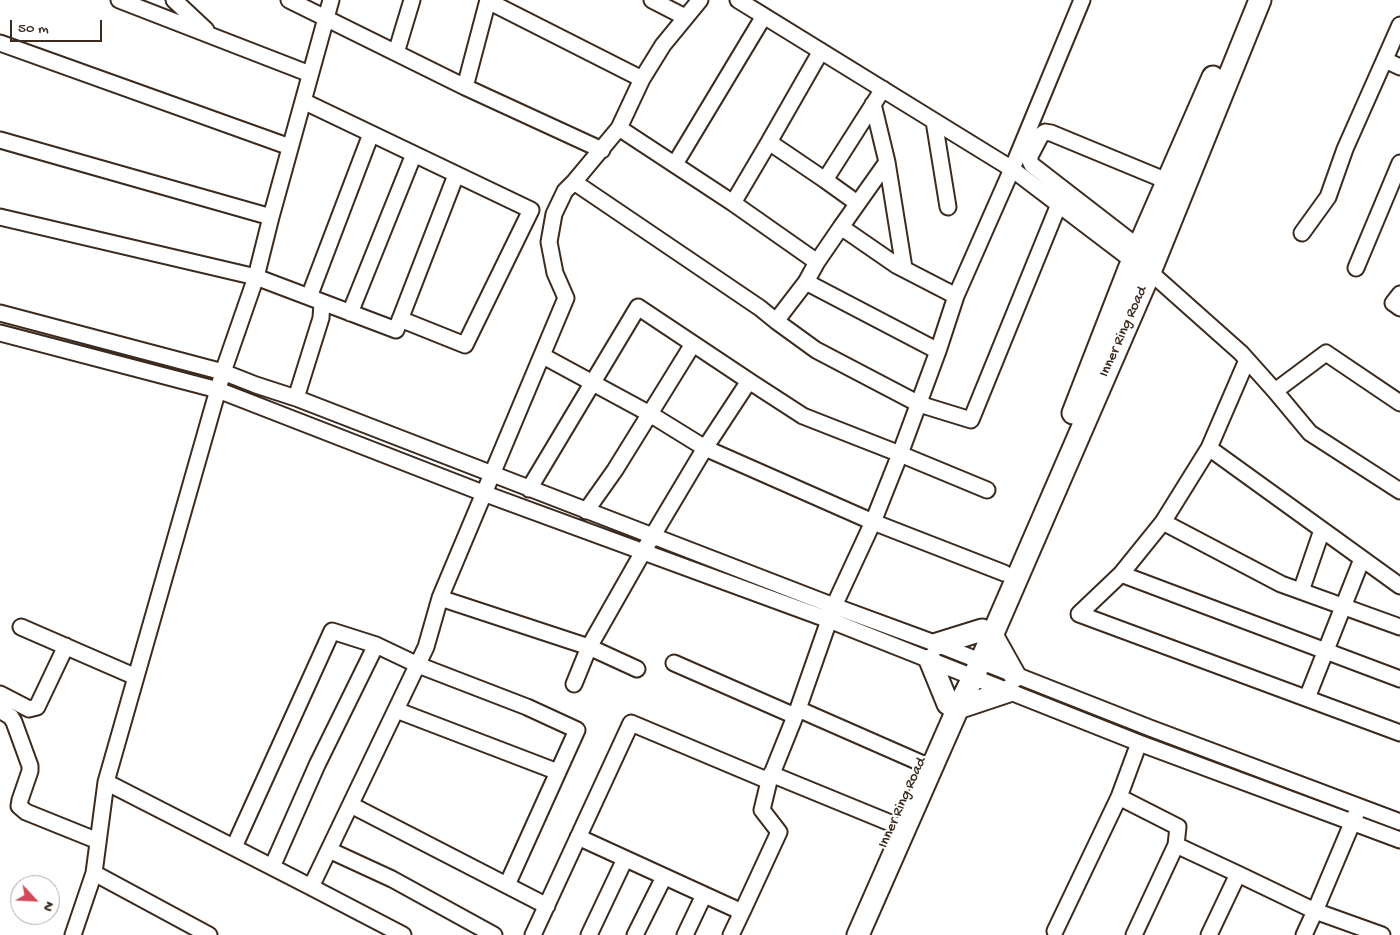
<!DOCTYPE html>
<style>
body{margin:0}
#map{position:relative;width:1400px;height:935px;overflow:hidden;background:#fff;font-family:"Gochi Hand",sans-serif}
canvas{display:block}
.north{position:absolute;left:10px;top:875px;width:50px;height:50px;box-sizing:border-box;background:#fff;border:1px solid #b1aaa5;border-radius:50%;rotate:115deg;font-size:14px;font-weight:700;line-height:20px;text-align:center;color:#3b2a1e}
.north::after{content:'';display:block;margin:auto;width:18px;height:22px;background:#d1495b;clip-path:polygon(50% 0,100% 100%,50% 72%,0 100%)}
.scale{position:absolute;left:10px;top:20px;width:92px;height:22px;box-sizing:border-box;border:2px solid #3b2a1e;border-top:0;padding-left:6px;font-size:15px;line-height:18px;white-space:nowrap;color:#3b2a1e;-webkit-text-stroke:4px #fff;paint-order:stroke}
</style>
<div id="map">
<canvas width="1400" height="935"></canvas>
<div class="north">N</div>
<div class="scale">50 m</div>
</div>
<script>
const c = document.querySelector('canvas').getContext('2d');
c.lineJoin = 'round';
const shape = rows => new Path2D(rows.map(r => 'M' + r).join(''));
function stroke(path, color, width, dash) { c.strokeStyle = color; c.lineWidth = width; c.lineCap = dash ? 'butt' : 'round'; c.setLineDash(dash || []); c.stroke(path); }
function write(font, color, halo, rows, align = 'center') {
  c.font = font + ' "Gochi Hand",sans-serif'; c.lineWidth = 4; c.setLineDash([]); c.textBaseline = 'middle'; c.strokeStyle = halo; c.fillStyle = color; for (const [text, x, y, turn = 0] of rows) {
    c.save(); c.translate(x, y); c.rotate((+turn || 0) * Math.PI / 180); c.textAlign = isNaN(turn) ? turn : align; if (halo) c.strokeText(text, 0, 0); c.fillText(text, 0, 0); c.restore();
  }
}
const minor = shape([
 [119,0,310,74],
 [174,0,206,30],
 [289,0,465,87],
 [488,0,465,87,602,150],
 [652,0,685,17],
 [738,0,1012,169,1133,261],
 [488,1,642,79],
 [0,43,290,147],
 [821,51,769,142,825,180,883,89],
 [396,53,412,0],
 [1385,60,1400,67],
 [303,101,531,210,465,345,400,319],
 [934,121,948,207],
 [619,128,733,203,769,142],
 [0,140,271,217],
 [887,162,904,268],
 [675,164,764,16],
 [825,180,857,203],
 [574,182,619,128,642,79,663,45,700,0],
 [733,203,817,262],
 [0,217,256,277,396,330,456,175],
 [841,227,887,162,873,104],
 [1302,233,1328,197,1345,149,1400,25],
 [1138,247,1032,165,1030,161,1030,156,1041,135,1045,132,1051,133,1167,181],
 [1356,268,1400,163],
 [1150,272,1241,353,1275,391],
 [806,282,938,351],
 [1400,294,1393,303,1400,308],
 [309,297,371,134],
 [0,313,223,372,256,385,296,398,834,606,937,644,1150,728,1400,822],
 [350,313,414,154],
 [776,321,816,350,919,404,971,420,1059,204],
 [0,333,218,390,483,493,829,620,1139,743,1400,840],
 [543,356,650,414,705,448,873,522,1004,573],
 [1247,360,1209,448,1400,586],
 [296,398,321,318,322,302,325,303],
 [1400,403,1326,353,1275,391,1310,433,1400,491],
 [1209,448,1163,522,1121,574,1079,614,1400,733],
 [529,489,638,307,749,381],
 [586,511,615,470,693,344],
 [1163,522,1281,584,1400,627],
 [1121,574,1400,679],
 [1301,591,1322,530],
 [21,627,136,677],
 [674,663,795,716],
 [637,669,589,647,440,598,566,298,555,273,549,242,554,214,565,191,574,182,760,308,776,321,806,282,817,262,841,227,896,265,956,296],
 [574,684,589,647,643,552,705,448,749,381,803,416,900,454,987,490],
 [0,694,29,709,37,707,66,646],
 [1307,698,1362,559],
 [798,709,921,763],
 [0,710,11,717,14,722,30,766,30,771,20,800,19,806,26,812,98,841],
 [396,710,558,772],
 [771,774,893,824],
 [106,782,311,887],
 [1119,797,1178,827,1176,845],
 [351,805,547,906],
 [578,837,742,912,779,832,762,810,769,781],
 [234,847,332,631,376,645],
 [329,850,392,879,494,935],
 [272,867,317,765,376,645,418,665,527,707,577,730,507,885],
 [94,873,209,935],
 [1055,931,1119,797,1139,743],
 [73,935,94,873,106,782,223,372,256,277,271,217,331,0],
 [403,935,311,887,426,647,440,598],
 [533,935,631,723,769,781,798,709,834,606,873,522,900,454,938,351,956,296,1012,169,1082,0],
 [589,935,625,859],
 [635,935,664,877],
 [685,935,704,895],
 [731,935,742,912],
 [1134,935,1176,845,1238,874],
 [1209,935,1238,874,1315,911,1356,814],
 [1304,935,1315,911,1382,935]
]);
const highway = shape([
 [1073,413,1129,269,1213,77],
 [992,635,1015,676],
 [937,644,982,630],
 [930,660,948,704],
 [958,708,1009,691],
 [858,935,958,708,981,661,1150,272,1260,0]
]);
const streetNames = [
 ["Inner Ring Road",1124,332,-66],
 ["Inner Ring Road",903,803,-66]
];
stroke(minor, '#3b2a1e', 19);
stroke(highway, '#3b2a1e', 25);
stroke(minor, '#fff', 15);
stroke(highway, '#fff', 21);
write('15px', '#3b2a1e', '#fff', streetNames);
</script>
